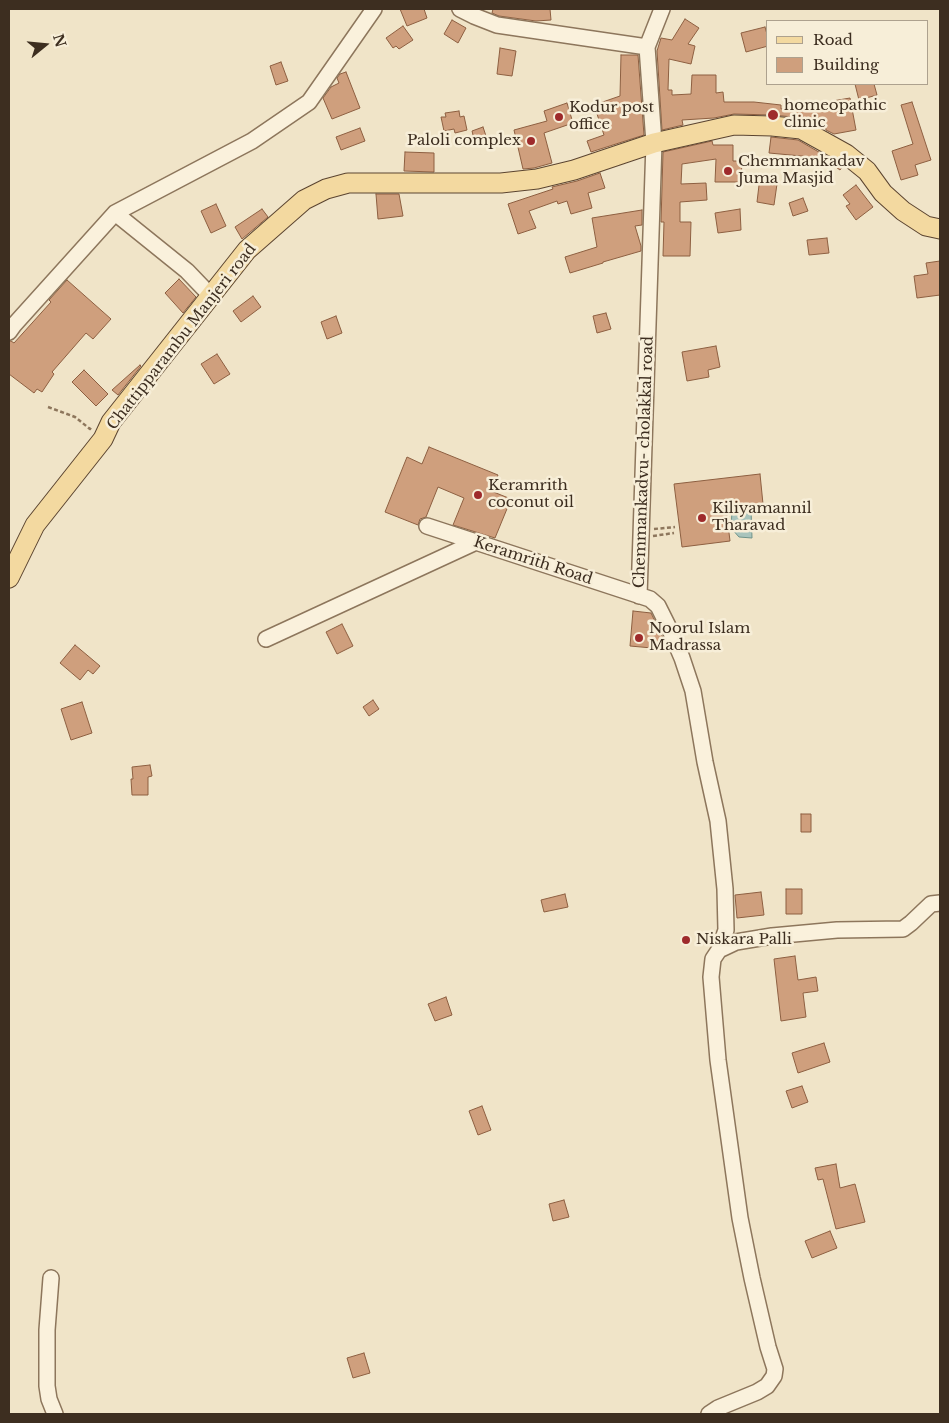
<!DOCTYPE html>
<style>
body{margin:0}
#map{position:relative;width:949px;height:1423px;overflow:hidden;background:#f0e4c8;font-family:"Libre Baskerville",serif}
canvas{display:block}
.frame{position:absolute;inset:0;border:10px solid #3d2e20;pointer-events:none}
.legend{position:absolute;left:766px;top:20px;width:162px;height:65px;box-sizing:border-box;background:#f7eed8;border:1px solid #ada18e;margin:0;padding:6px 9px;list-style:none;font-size:15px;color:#3d2e20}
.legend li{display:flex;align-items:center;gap:10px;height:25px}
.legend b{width:25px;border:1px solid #ada18e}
.north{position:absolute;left:20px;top:20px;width:50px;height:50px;-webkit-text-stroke:4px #f7eed8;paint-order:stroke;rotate:73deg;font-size:14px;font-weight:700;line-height:20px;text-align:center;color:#3d2e20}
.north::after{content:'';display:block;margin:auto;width:18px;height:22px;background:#3d2e20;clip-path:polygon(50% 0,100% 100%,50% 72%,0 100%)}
</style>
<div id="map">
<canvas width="949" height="1423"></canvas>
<div class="frame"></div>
<ul class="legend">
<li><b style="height:6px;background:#f3d9a0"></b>Road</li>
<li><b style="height:14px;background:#cf9f7d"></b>Building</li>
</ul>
<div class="north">N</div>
</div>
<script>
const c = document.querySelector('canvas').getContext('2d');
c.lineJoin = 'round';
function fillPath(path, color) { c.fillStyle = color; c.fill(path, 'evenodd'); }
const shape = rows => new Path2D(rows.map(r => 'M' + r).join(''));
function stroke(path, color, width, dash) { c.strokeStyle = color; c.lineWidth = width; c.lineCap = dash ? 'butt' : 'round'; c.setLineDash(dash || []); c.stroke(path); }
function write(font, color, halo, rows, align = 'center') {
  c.font = font + ' "Libre Baskerville",serif'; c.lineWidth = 5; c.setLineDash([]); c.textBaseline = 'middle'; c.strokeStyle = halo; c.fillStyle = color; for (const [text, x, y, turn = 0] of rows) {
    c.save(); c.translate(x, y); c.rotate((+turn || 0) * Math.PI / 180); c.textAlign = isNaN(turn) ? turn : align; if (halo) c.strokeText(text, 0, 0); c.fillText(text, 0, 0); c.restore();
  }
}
const water = shape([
 [751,509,752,538,739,537,731,528,732,511,751,509]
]);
const building = shape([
 [400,9,424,9,427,18,407,26,400,9],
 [493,9,550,9,551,20,536,21,499,16,492,13,493,9],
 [685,19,699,28,688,44,695,46,691,64,669,59,668,90,672,90,672,95,691,94,692,75,716,75,716,93,723,92,724,102,754,102,781,105,781,109,821,105,821,103,850,98,856,130,834,134,826,130,824,119,808,120,802,118,773,115,734,114,714,118,682,120,683,125,662,130,657,51,661,38,672,40,685,19],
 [452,20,466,28,458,43,444,34,452,20],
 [403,26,413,40,399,49,396,46,393,48,386,38,403,26],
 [765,27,768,38,768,46,746,52,741,33,765,27],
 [500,48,516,51,512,76,497,74,500,48],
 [621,55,638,55,644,135,591,152,587,141,604,135,594,105,620,96,621,55],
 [281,62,288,81,276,85,270,66,281,62],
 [346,72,360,108,332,119,323,98,331,87,339,83,337,78,340,74,346,72],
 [855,84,874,84,877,95,859,100,855,84],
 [912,102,931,160,915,165,918,175,901,180,892,151,913,144,901,105,912,102],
 [567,103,573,123,544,133,552,163,534,168,523,169,514,130,547,121,544,111,567,103],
 [459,111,460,117,464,116,467,130,455,133,454,129,444,131,441,117,446,117,445,113,459,111],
 [483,127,487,139,475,143,472,131,483,127],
 [360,128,365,141,341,150,336,137,360,128],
 [771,137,798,140,843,166,840,170,823,158,769,153,771,137],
 [712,141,713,145,733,145,733,161,742,161,741,182,715,182,716,159,682,164,681,184,706,183,707,200,680,202,680,222,691,222,690,256,663,256,664,222,661,222,663,152,712,141],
 [405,152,434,153,434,172,404,171,405,152],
 [600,173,605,188,588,193,592,208,571,214,567,201,558,204,557,201,529,211,536,228,518,234,508,204,553,189,552,187,577,181,600,173],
 [760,177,772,179,771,183,777,184,774,205,757,202,760,177],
 [856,185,873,207,856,220,846,206,850,204,843,195,856,185],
 [376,194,399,194,403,216,378,219,376,194],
 [803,198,808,211,793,216,789,203,803,198],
 [216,204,226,226,211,233,201,211,216,204],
 [262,209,268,217,242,239,235,227,262,209],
 [740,209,741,230,718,233,715,213,740,209],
 [642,210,642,225,635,226,641,246,641,251,603,262,603,263,570,273,565,257,597,247,592,218,642,210],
 [827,238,829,253,809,255,807,240,827,238],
 [940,261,940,295,917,298,914,276,928,274,926,263,940,261],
 [179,279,196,297,183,313,165,293,179,279],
 [67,280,111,319,93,339,86,333,52,372,54,374,42,392,37,389,34,393,9,374,9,341,11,341,14,343,51,302,49,300,67,280],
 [253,296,261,307,241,322,233,311,253,296],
 [606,313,611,329,597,333,593,316,606,313],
 [336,316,342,333,327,339,321,322,336,316],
 [716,346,720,367,708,370,709,377,687,381,682,352,716,346],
 [217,354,230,374,214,384,201,364,217,354],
 [140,365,141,366,118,395,112,390,140,365],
 [84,370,108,394,96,406,72,382,84,370],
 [429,447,498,475,491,491,511,499,495,538,453,525,464,498,438,487,426,517,420,519,418,525,385,512,407,457,422,464,429,447],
 [760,474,763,504,726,508,730,541,682,547,674,484,760,474],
 [633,611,651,613,664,640,663,649,630,646,633,611],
 [342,624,353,646,337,654,326,632,342,624],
 [75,645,100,666,93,674,88,670,80,680,60,663,75,645],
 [373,700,379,709,369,716,363,707,373,700],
 [82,702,92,733,71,740,61,709,82,702],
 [150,765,152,776,148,777,148,795,132,795,131,779,133,779,132,767,150,765],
 [801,814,811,814,811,832,801,832,801,814],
 [786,889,802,889,802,914,786,914,786,889],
 [761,892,764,915,737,918,735,895,761,892],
 [565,894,568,907,544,912,541,900,565,894],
 [795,956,798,980,816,977,818,991,803,993,806,1017,781,1021,774,959,795,956],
 [446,997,452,1015,435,1021,428,1004,446,997],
 [824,1043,830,1062,798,1073,792,1053,824,1043],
 [802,1086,808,1102,792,1108,786,1091,802,1086],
 [482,1106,491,1130,478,1135,469,1111,482,1106],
 [836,1164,840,1188,855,1184,865,1222,836,1229,823,1179,818,1180,815,1168,836,1164],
 [564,1200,569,1217,553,1221,549,1204,564,1200],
 [830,1231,837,1248,812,1258,805,1241,830,1231],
 [364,1353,370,1373,353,1378,347,1358,364,1353]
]);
const path = shape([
 [48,407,75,417,90,429,91,427],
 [654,529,675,527],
 [653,536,674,533]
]);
const minor = shape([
 [460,9,474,16,497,25,647,47],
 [115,213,187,271,211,296],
 [9,332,14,325,115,213,252,141,309,102,374,9],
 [427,526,650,599,658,606,670,630,682,658,693,691,705,762,718,821,725,889,726,930,719,950,713,959,711,977,718,1060,740,1218,752,1278,768,1347,775,1369,774,1376,767,1386,757,1392,718,1408,709,1414],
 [639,596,654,143,647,47,662,9],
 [266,639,476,542],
 [719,950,736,942,772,936,837,930,903,929,911,923,931,904,940,903],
 [51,1278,47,1330,47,1386,49,1399,55,1414]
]);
const major = shape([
 [9,578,35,525,103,439,111,422,247,250,304,200,326,189,348,183,501,183,537,179,574,170,654,143,734,125,772,126,801,129,846,154,867,171,883,193,903,211,926,226,940,229]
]);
const markers = [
 [773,115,6,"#9e2a2b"],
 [559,117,5,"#9e2a2b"],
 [531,141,5,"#9e2a2b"],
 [728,171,5,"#9e2a2b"],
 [478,495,5,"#9e2a2b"],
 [702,518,5,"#9e2a2b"],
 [639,638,5,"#9e2a2b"],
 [686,940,5,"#9e2a2b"]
];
const poiNames = [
 ["homeopathic",784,106],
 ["clinic",784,123],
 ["Kodur post",569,108],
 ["office",569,125],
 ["Paloli complex",521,141,"right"],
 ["Chemmankadav",738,162],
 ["Juma Masjid",738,179],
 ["Keramrith",488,486],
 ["coconut oil",488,503],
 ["Kiliyamannil",712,509],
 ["Tharavad",712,526],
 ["Noorul Islam",649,629],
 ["Madrassa",649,646],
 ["Niskara Palli",696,940]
];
const streetNames = [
 ["Chattipparambu Manjeri road",182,337,-52],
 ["Chemmankadvu- cholakkal road",644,462,-88],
 ["Keramrith Road",533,561,18]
];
fillPath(water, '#a9c4bc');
stroke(water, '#6f938a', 1);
fillPath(building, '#cf9f7d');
stroke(building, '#8d5f41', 1);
stroke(minor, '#8d765c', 18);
stroke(major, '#5b4430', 21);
stroke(path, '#8d765c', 2.5, [4, 2.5]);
stroke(minor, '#faf1dc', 15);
stroke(major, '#f3d9a0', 19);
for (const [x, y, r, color] of markers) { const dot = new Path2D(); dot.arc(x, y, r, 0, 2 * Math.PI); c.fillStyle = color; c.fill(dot); stroke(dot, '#f7eed8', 2); }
write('15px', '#3d2e20', '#f7eed8', poiNames, 'left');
write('15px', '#3d2e20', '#f7eed8', streetNames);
</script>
